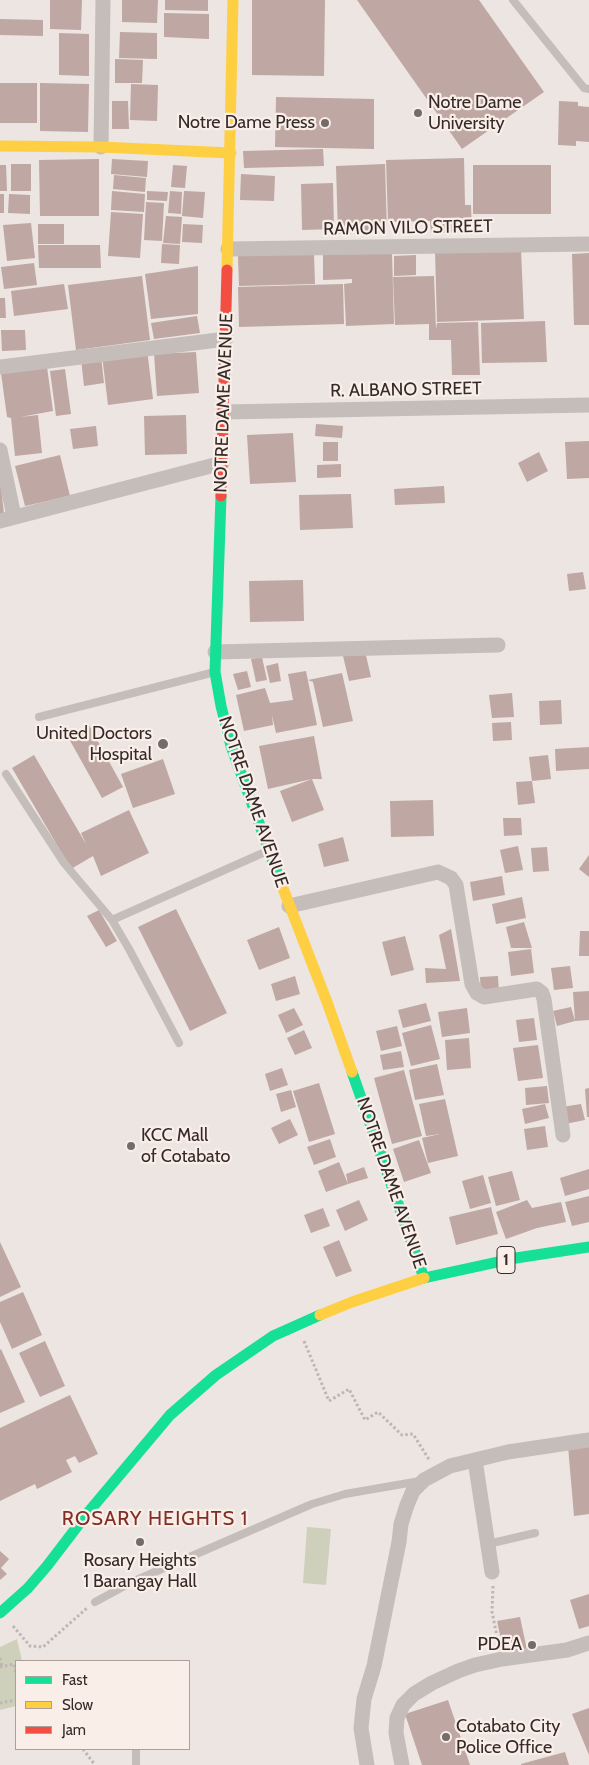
<!DOCTYPE html>
<style>
body{margin:0}
#map{position:relative;width:589px;height:1765px;overflow:hidden;background:#ece5e1;font-family:Cabin,sans-serif}
canvas{display:block}
.legend{position:absolute;left:15px;top:1660px;width:175px;height:90px;box-sizing:border-box;background:#f9efe8;border:1px solid #aba09b;margin:0;padding:6px 9px;list-style:none;font-size:15px;color:#352a28}
.legend li{display:flex;align-items:center;gap:10px;height:25px}
.legend b{width:25px;border:1px solid #aba09b}
</style>
<div id="map">
<canvas width="589" height="1765"></canvas>
<ul class="legend">
<li><b style="height:6px;background:#16e098"></b>Fast</li>
<li><b style="height:6px;background:#ffcf43"></b>Slow</li>
<li><b style="height:6px;background:#f24e42"></b>Jam</li>
</ul>
</div>
<script>
const c = document.querySelector('canvas').getContext('2d');
c.lineJoin = 'round';
function fillPath(path, color) { c.fillStyle = color; c.fill(path, 'evenodd'); }
const shape = rows => new Path2D(rows.map(r => 'M' + r).join(''));
function stroke(path, color, width, dash) { c.strokeStyle = color; c.lineWidth = width; c.lineCap = dash ? 'butt' : 'round'; c.setLineDash(dash || []); c.stroke(path); }
function write(font, color, halo, rows, align = 'center') {
  c.font = font + ' Cabin,sans-serif'; c.lineWidth = 4.5; c.setLineDash([]); c.textBaseline = 'middle'; c.strokeStyle = halo; c.fillStyle = color; for (const [text, x, y, turn = 0] of rows) {
    c.save(); c.translate(x, y); c.rotate((+turn || 0) * Math.PI / 180); c.textAlign = isNaN(turn) ? turn : align; if (halo) c.strokeText(text, 0, 0); c.fillText(text, 0, 0); c.restore();
  }
}
const green = shape([
 [307,1527,331,1529,326,1585,303,1583],
 [17,1639,22,1661,16,1661,16,1706,0,1710,0,1647]
]);
const building = shape([
 [50,0,82,0,81,30,50,29],
 [122,0,158,0,157,23,122,22],
 [165,0,208,0,208,11,165,10],
 [252,0,325,0,324,76,252,75],
 [357,0,479,0,544,92,462,149],
 [164,13,209,14,209,39,164,37],
 [0,19,43,20,43,36,0,35],
 [120,32,157,33,157,59,119,58],
 [59,33,89,34,89,76,59,75],
 [115,59,143,60,142,83,115,83],
 [0,83,37,83,37,123,0,123],
 [40,83,89,84,88,132,40,131],
 [131,84,158,85,157,121,130,120],
 [276,97,374,99,374,149,275,147],
 [112,101,128,101,129,129,112,129],
 [559,101,578,102,578,106,589,107,589,142,576,141,576,146,558,145],
 [323,149,324,166,244,168,243,151],
 [464,158,465,205,471,205,472,232,431,233,430,221,388,222,386,160],
 [99,159,99,216,40,216,39,160],
 [112,159,148,161,147,177,111,174],
 [11,164,31,164,31,191,11,191],
 [385,164,387,232,338,234,336,166],
 [0,165,6,165,7,191,0,191],
 [173,165,187,166,185,188,171,187],
 [473,165,551,165,551,214,473,214],
 [241,174,275,176,274,201,240,200],
 [114,175,146,178,145,192,113,189],
 [333,183,334,229,302,230,301,184],
 [112,191,145,194,144,212,111,210],
 [147,191,168,192,167,201,147,200],
 [170,191,182,192,181,214,168,213],
 [184,191,205,192,203,218,182,216],
 [0,194,4,194,4,213,0,213],
 [9,194,30,195,30,214,8,213],
 [146,202,164,203,162,241,144,240],
 [111,212,143,214,140,258,108,256],
 [166,216,182,217,180,244,163,243],
 [31,223,35,258,7,261,3,225],
 [38,224,64,224,64,244,38,244],
 [183,224,203,225,202,243,182,242],
 [162,244,180,245,179,264,161,263],
 [38,245,100,245,101,268,39,268],
 [521,249,524,319,437,322,435,251],
 [392,253,394,324,346,326,344,284,352,283,352,279,323,280,323,255],
 [589,253,589,325,574,325,572,254],
 [314,254,315,284,239,286,238,256],
 [416,255,416,275,394,276,394,256],
 [34,263,37,285,4,289,1,267],
 [198,266,198,314,151,319,145,274],
 [142,276,150,340,76,350,68,285],
 [434,276,436,329,437,323,478,322,480,375,452,375,451,340,429,340,429,324,395,325,393,277],
 [64,284,68,309,14,316,11,291],
 [343,284,344,324,239,327,238,287],
 [0,298,5,298,6,318,0,318],
 [197,316,200,333,154,339,151,323],
 [545,321,547,362,482,363,481,323],
 [1,330,25,330,26,350,2,351],
 [147,349,153,399,108,405,102,355],
 [196,352,199,393,157,396,154,354],
 [101,356,104,383,84,386,81,359],
 [47,367,53,411,20,417,38,415,42,453,15,456,11,418,7,417,1,373],
 [65,369,71,414,56,416,50,371],
 [186,415,187,454,145,455,144,416],
 [316,424,343,426,342,438,315,436],
 [96,426,98,446,73,449,70,429],
 [293,433,296,482,250,484,247,435],
 [589,441,589,478,567,479,565,442],
 [323,442,338,442,338,461,323,461],
 [539,452,548,471,527,482,518,463],
 [60,455,70,496,25,506,15,466],
 [341,464,341,477,317,478,317,465],
 [444,486,445,503,395,505,394,489],
 [0,487,1,487,4,514,0,514],
 [351,494,353,528,300,530,299,495],
 [583,572,586,589,569,591,567,574],
 [303,580,304,621,250,622,249,581],
 [365,651,371,677,349,681,343,656],
 [262,657,267,680,256,682,251,659],
 [278,663,281,681,270,683,266,666],
 [247,671,251,687,238,690,233,674],
 [306,671,317,725,276,733,272,715,273,725,244,731,236,695,265,688,270,703,293,700,288,674],
 [342,673,353,721,323,727,313,682,308,680],
 [512,693,514,717,492,718,489,695],
 [561,700,562,724,540,725,539,701],
 [511,722,512,740,493,741,492,723],
 [89,725,123,787,102,798,68,737],
 [314,736,322,779,312,779,324,810,292,822,280,791,312,779,268,789,259,746],
 [589,747,589,769,556,771,555,749],
 [34,755,86,844,81,833,129,810,149,853,101,876,93,856,71,869,12,768],
 [548,755,551,779,532,781,529,757],
 [163,759,175,794,133,808,121,774],
 [532,781,535,803,518,805,516,782],
 [433,800,434,836,391,837,390,801],
 [503,818,521,818,522,835,504,836],
 [343,837,349,861,324,867,318,844],
 [518,846,523,870,505,873,500,850],
 [547,847,549,871,533,872,531,848],
 [589,855,589,877,579,869],
 [502,876,505,895,473,901,470,882],
 [522,897,526,918,496,924,492,904],
 [176,909,227,1013,190,1031,138,927],
 [99,910,117,941,106,947,87,916],
 [524,922,532,948,511,948,506,927],
 [279,927,290,958,259,970,247,940],
 [451,929,460,981,426,983,425,968,446,969,439,935],
 [580,931,589,931,589,956,579,956],
 [405,936,414,970,391,976,382,942],
 [531,949,534,973,511,976,508,952],
 [570,966,573,988,554,990,551,968],
 [295,976,300,994,276,1001,271,984],
 [498,976,499,993,481,994,480,977],
 [589,991,589,1020,575,1021,573,992],
 [426,1003,431,1021,403,1028,398,1010],
 [571,1007,575,1021,557,1026,553,1011],
 [294,1008,303,1025,286,1033,278,1015],
 [467,1008,470,1033,442,1037,438,1012],
 [534,1018,537,1040,519,1042,516,1020],
 [431,1025,440,1059,411,1066,402,1033],
 [397,1026,402,1046,381,1051,376,1031],
 [304,1030,312,1048,295,1055,287,1038],
 [469,1038,471,1068,447,1070,445,1040],
 [538,1045,543,1078,518,1081,513,1048],
 [401,1051,404,1067,383,1070,380,1055],
 [437,1064,444,1095,415,1100,409,1070],
 [282,1068,288,1085,270,1091,265,1074],
 [404,1070,422,1136,392,1144,374,1078],
 [319,1083,335,1134,309,1142,293,1091],
 [547,1086,549,1103,526,1105,525,1088],
 [589,1088,589,1117,587,1117,585,1089],
 [291,1090,296,1107,281,1112,276,1094],
 [445,1099,458,1156,428,1163,422,1138,440,1134,426,1136,419,1104],
 [545,1104,549,1118,525,1124,522,1109],
 [581,1104,585,1120,565,1124,562,1107],
 [290,1119,298,1135,279,1144,271,1128],
 [545,1126,548,1147,527,1150,524,1129],
 [330,1139,336,1157,314,1165,307,1147],
 [419,1140,431,1173,404,1182,393,1149],
 [339,1162,348,1184,326,1192,318,1171],
 [364,1167,368,1178,348,1184,346,1174],
 [589,1169,589,1189,565,1196,560,1178],
 [512,1171,520,1200,496,1206,488,1177],
 [483,1175,491,1203,470,1209,462,1181],
 [589,1196,589,1222,572,1226,565,1202],
 [359,1200,368,1220,345,1231,336,1210],
 [527,1200,532,1208,561,1202,566,1222,537,1228,506,1239,496,1212],
 [491,1207,498,1234,456,1245,449,1217],
 [323,1208,330,1226,311,1233,304,1215],
 [339,1240,352,1271,336,1277,323,1247],
 [0,1242,21,1287,0,1297],
 [23,1292,42,1335,12,1349,0,1322,0,1302],
 [45,1341,65,1386,40,1397,19,1353],
 [1,1349,25,1402,0,1413,0,1350],
 [70,1395,98,1454,79,1463,75,1456,66,1460,72,1472,37,1489,35,1484,0,1501,0,1428],
 [589,1444,589,1514,574,1516,568,1446],
 [0,1551,9,1559,1,1568,7,1574,0,1580],
 [589,1594,589,1626,579,1629,570,1600],
 [520,1617,527,1650,504,1654,497,1621],
 [448,1700,470,1765,422,1765,405,1714],
 [589,1708,589,1755,572,1714],
 [565,1752,569,1765,521,1765,521,1764]
]);
const path = shape([
 [304,1341,329,1401,349,1389,365,1420,378,1412,402,1435,413,1434,430,1461],
 [493,1586,492,1612,499,1646],
 [13,1626,30,1646,43,1647,87,1608],
 [0,1658,2,1667],
 [0,1667,14,1664,16,1674],
 [0,1703,16,1700],
 [83,1749,95,1765]
]);
const lane = shape([
 [513,0,584,88,589,89],
 [39,717,211,673],
 [6,774,64,863,112,920,129,949,179,1043],
 [112,920,265,852],
 [488,1544,535,1533],
 [95,1602,134,1581,312,1504,345,1494,420,1481],
 [136,1749,136,1765]
]);
const street = shape([
 [101,147,103,0],
 [228,249,589,244],
 [0,367,226,339],
 [224,412,589,405],
 [0,450,14,516],
 [0,521,222,463],
 [215,652,498,645],
 [289,906,438,872,451,878,456,885,472,984,477,993,484,997,537,989,542,993,544,999,563,1135],
 [475,1460,492,1572],
 [367,1765,361,1728,364,1699,374,1666,399,1542,401,1524,407,1505,413,1491,424,1480,450,1466,508,1452,589,1440],
 [402,1765,396,1733,397,1718,403,1705,414,1694,432,1683,458,1671,475,1665,502,1659,567,1650,589,1643]
]);
const fast = shape([
 [221,496,215,672,221,706,231,746,279,878],
 [352,1072,424,1278,516,1258,589,1247],
 [0,1613,28,1588,47,1566,86,1515,170,1415,216,1375,273,1336,320,1315]
]);
const slow = shape([
 [0,146,101,147,231,153],
 [227,270,233,0],
 [279,878,327,1002,352,1072],
 [320,1315,352,1302,424,1278]
]);
const jam = shape([
 [221,496,227,270]
]);
const markers = [
 [418,113,5,"#756b69"],
 [325,123,5,"#756b69"],
 [163,744,6,"#756b69"],
 [131,1146,5,"#756b69"],
 [140,1542,5,"#756b69"],
 [532,1645,5,"#756b69"],
 [446,1737,5,"#756b69"]
];
const shields = [
 [506,1260,18]
];
const shieldNames = [
 ["1",506,1260]
];
const poiNames = [
 ["Notre Dame",428,103],
 ["University",428,124],
 ["Notre Dame Press",315,123,"right"],
 ["United Doctors",152,734,"right"],
 ["Hospital",152,755,"right"],
 ["KCC Mall",141,1136],
 ["of Cotabato",141,1157],
 ["Rosary Heights",140,1561,"center"],
 ["1 Barangay Hall",140,1582,"center"],
 ["PDEA",522,1645,"right"],
 ["Cotabato City",456,1727],
 ["Police Office",456,1748]
];
const streetNames = [
 ["RAMON VILO STREET",408,228,-1],
 ["R. ALBANO STREET",406,390,-1],
 ["NOTRE DAME AVENUE",224,403,-88],
 ["NOTRE DAME AVENUE",253,802,71],
 ["NOTRE DAME AVENUE",391,1183,71]
];
const quarterNames = [
 ["ROSARY HEIGHTS 1",155,1519]
];
fillPath(green, '#cfd0bb');
fillPath(building, '#bfa7a3');
stroke(path, '#beb6b2', 3, [2.5, 2.5]);
stroke(lane, '#c5bdb9', 8);
stroke(street, '#c5bdb9', 15);
stroke(fast, '#16e098', 11);
stroke(slow, '#ffcf43', 11);
stroke(jam, '#f24e42', 11);
for (const [x, y, r, color] of markers) { const dot = new Path2D(); dot.arc(x, y, r, 0, 2 * Math.PI); c.fillStyle = color; c.fill(dot); stroke(dot, '#f9efe8', 2); }
for (const [x, y, w] of shields) { const box = new Path2D(); box.roundRect(x - w / 2, y - 13.5, w, 27, 4); c.fillStyle = '#f9efe8'; c.fill(box); stroke(box, '#352a28', 1); }
write('bold 16px', '#352a28', null, shieldNames);
write('18px', '#352a28', '#f9efe8', poiNames, 'left');
write('18px', '#352a28', '#f9efe8', streetNames);
c.letterSpacing = '1px';
write('20px', '#812e25', '#f9efe8', quarterNames);
c.letterSpacing = '0px';
</script>
